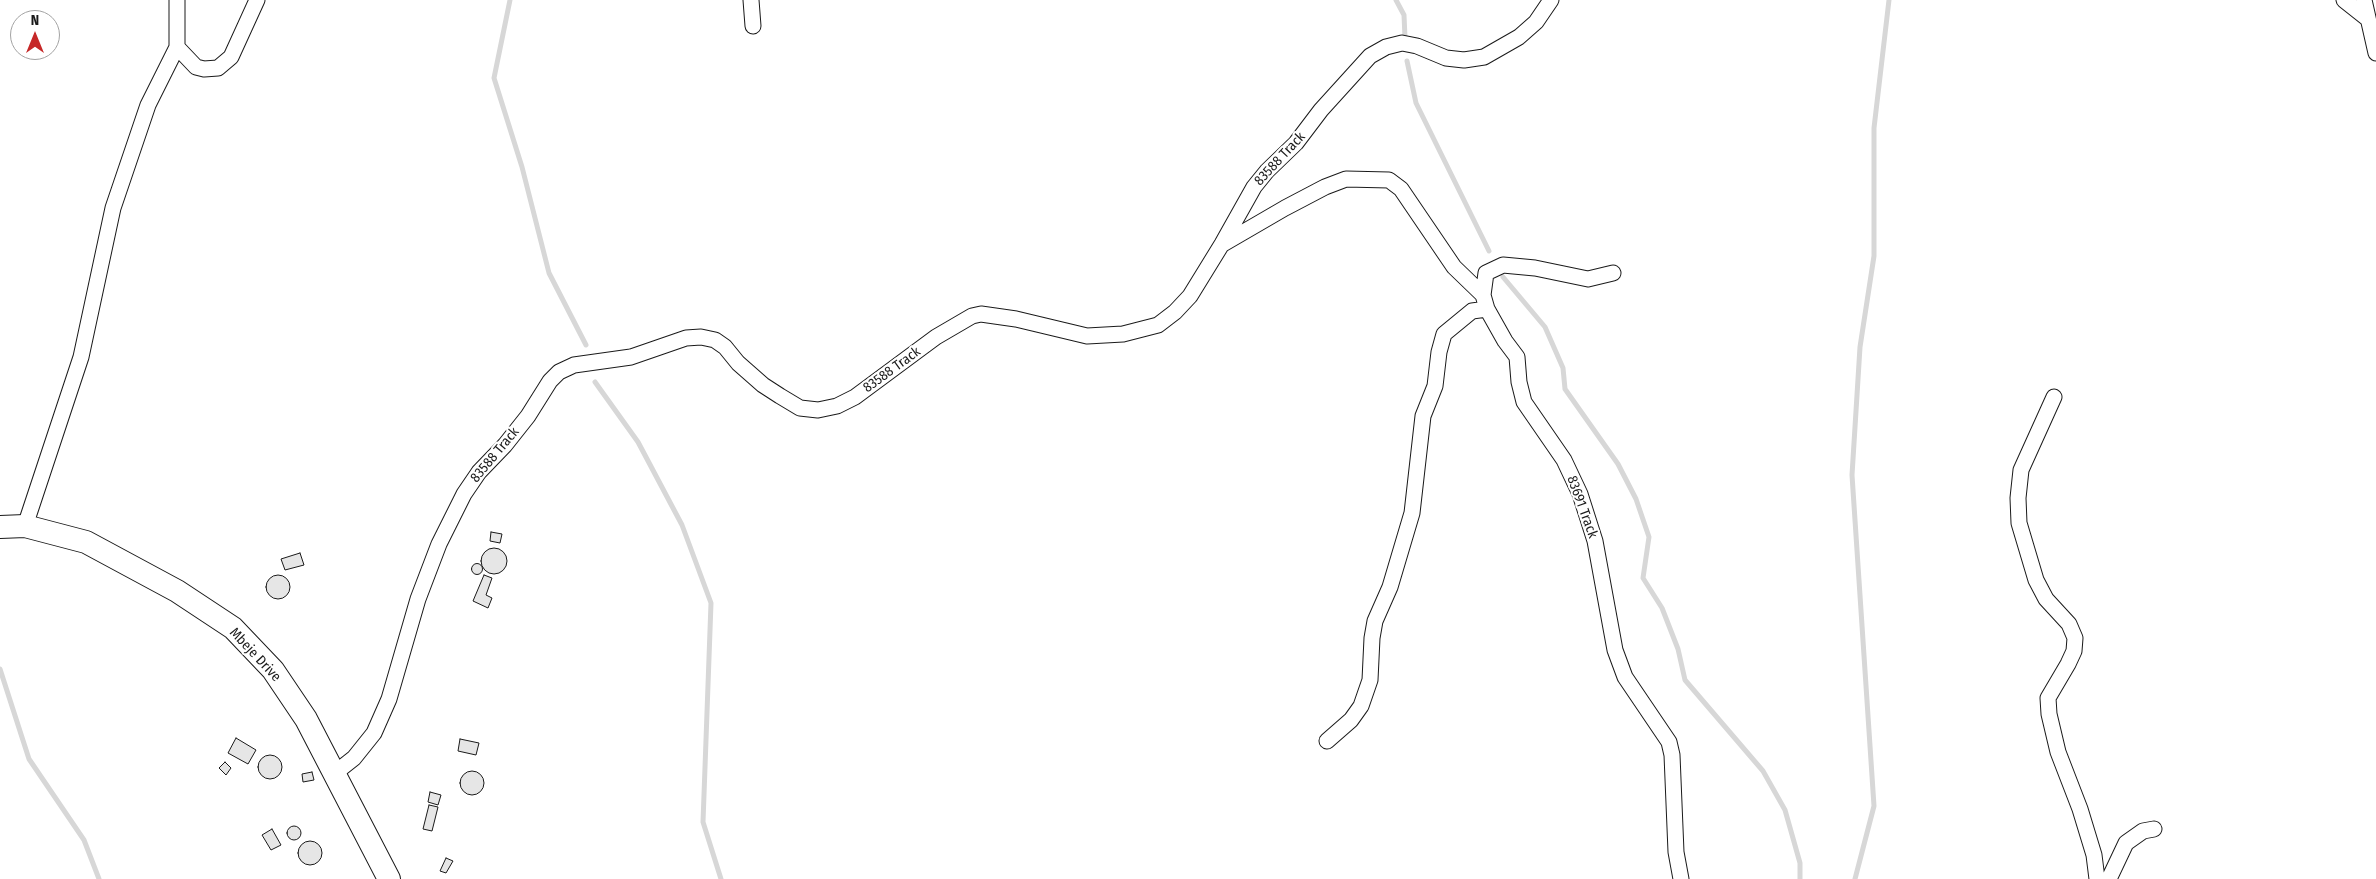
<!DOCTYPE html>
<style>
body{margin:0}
#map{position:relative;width:2376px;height:879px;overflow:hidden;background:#fff;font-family:"Fira Sans Condensed",sans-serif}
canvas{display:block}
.north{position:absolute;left:10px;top:10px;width:50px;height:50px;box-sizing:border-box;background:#fff;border:1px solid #a3a3a3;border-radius:50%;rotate:0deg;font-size:14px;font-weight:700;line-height:20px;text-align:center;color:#1a1a1a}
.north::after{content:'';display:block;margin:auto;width:18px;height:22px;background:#c62828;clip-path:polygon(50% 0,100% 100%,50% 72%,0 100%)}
</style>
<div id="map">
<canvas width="2376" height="879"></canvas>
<div class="north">N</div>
</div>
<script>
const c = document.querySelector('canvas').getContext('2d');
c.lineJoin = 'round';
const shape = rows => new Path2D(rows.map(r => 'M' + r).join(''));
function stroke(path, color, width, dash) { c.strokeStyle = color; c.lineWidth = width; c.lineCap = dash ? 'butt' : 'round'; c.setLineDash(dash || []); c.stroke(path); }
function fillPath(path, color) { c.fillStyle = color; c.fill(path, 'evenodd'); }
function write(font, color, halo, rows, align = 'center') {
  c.font = font + ' "Fira Sans Condensed",sans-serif'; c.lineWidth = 4; c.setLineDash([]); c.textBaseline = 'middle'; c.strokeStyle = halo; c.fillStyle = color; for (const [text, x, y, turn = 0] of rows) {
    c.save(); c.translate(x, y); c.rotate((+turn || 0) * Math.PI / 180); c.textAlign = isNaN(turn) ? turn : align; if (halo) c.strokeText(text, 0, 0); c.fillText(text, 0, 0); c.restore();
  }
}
const stream = shape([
 [510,0,494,78,522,167,549,273,586,345],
 [1396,0,1404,15,1405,38],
 [1407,61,1416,103,1489,251],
 [1503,277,1545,327,1563,368,1565,389,1618,464,1636,499,1649,537,1643,578,1662,608,1678,649,1685,680,1763,771,1785,810,1800,863,1800,879],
 [595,382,638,442,682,525,711,603,703,822,721,879],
 [0,669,29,759,84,840,99,879],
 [1855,879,1874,806,1852,475,1860,347,1874,256,1874,128,1889,0]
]);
const building = shape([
 [491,532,502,534,500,543,490,541,491,532],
 '481 561a13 13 0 1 1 26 0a13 13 0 1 1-26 0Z',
 [300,553,304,565,285,570,281,559,300,553],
 '471.5 569a5.5 5.5 0 1 1 11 0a5.5 5.5 0 1 1-11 0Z',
 '266 587a12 12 0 1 1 24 0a12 12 0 1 1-24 0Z',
 [484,575,492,578,486,595,492,598,488,608,473,601,484,575],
 [236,738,256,750,248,764,228,753,236,738],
 [460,739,479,743,476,755,458,751,460,739],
 '258 767a12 12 0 1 1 24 0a12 12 0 1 1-24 0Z',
 [225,762,231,768,226,775,219,768,225,762],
 '460 783a12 12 0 1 1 24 0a12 12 0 1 1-24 0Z',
 [312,772,314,780,303,782,302,774,312,772],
 [430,792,441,795,438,805,428,802,430,792],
 [429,805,438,807,432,831,423,829,429,805],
 '287 833a7 7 0 1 1 14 0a7 7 0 1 1-14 0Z',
 [272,829,281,845,271,850,262,835,272,829],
 '298 853a12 12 0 1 1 24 0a12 12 0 1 1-24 0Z',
 [446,858,453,861,446,873,440,871,446,858]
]);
const street = shape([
 [177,0,177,47],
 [751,0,753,26],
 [2344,0,2368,19],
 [2364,0,2376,53],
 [1223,244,1285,208,1325,187,1346,179,1389,180,1401,189,1454,267,1483,295],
 [1613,273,1588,279,1535,268,1503,265,1486,273,1483,295,1487,309,1505,341,1517,357,1519,382,1524,402,1564,460,1580,494,1595,541,1615,650,1625,677,1669,742,1672,755,1676,852,1681,879],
 [2054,397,2021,470,2018,498,2019,523,2036,580,2046,599,2069,624,2075,638,2074,651,2068,664,2048,698,2049,714,2058,752,2080,809,2094,855,2097,879],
 [25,526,81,357,113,208,148,105,177,47,196,67,204,69,218,68,231,57,257,0],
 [1327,741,1351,720,1361,706,1370,680,1372,638,1375,621,1390,587,1412,513,1423,416,1435,386,1439,352,1444,334,1472,311,1487,309],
 [335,773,354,758,374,733,389,699,418,599,439,544,464,494,479,472,505,445,528,416,550,381,559,372,574,365,631,357,686,338,701,337,715,340,725,347,738,363,763,385,780,396,800,408,818,410,837,406,855,397,936,337,972,316,981,314,1016,319,1087,336,1123,334,1158,325,1175,312,1190,296,1222,244,1254,187,1267,171,1296,143,1321,110,1370,56,1386,47,1402,43,1417,46,1446,58,1464,60,1484,57,1519,37,1536,22,1551,0],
 [2109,879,2126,843,2143,831,2154,829]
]);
const secondary = shape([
 [0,527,25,526,86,542,177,591,233,628,273,670,306,719,389,879]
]);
const streetNames = [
 ["83588 Track",1280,159,-47],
 ["83588 Track",892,370,-36],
 ["83588 Track",495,455,-50],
 ["83691 Track",1582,507,70],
 ["Mbeje Drive",255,655,47]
];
stroke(stream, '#d7d7d7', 5);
fillPath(building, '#e6e6e6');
stroke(building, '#1a1a1a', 1);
stroke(street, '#1a1a1a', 17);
stroke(secondary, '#1a1a1a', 24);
stroke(street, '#fff', 15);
stroke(secondary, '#fff', 22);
write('14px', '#1a1a1a', '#fff', streetNames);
</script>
